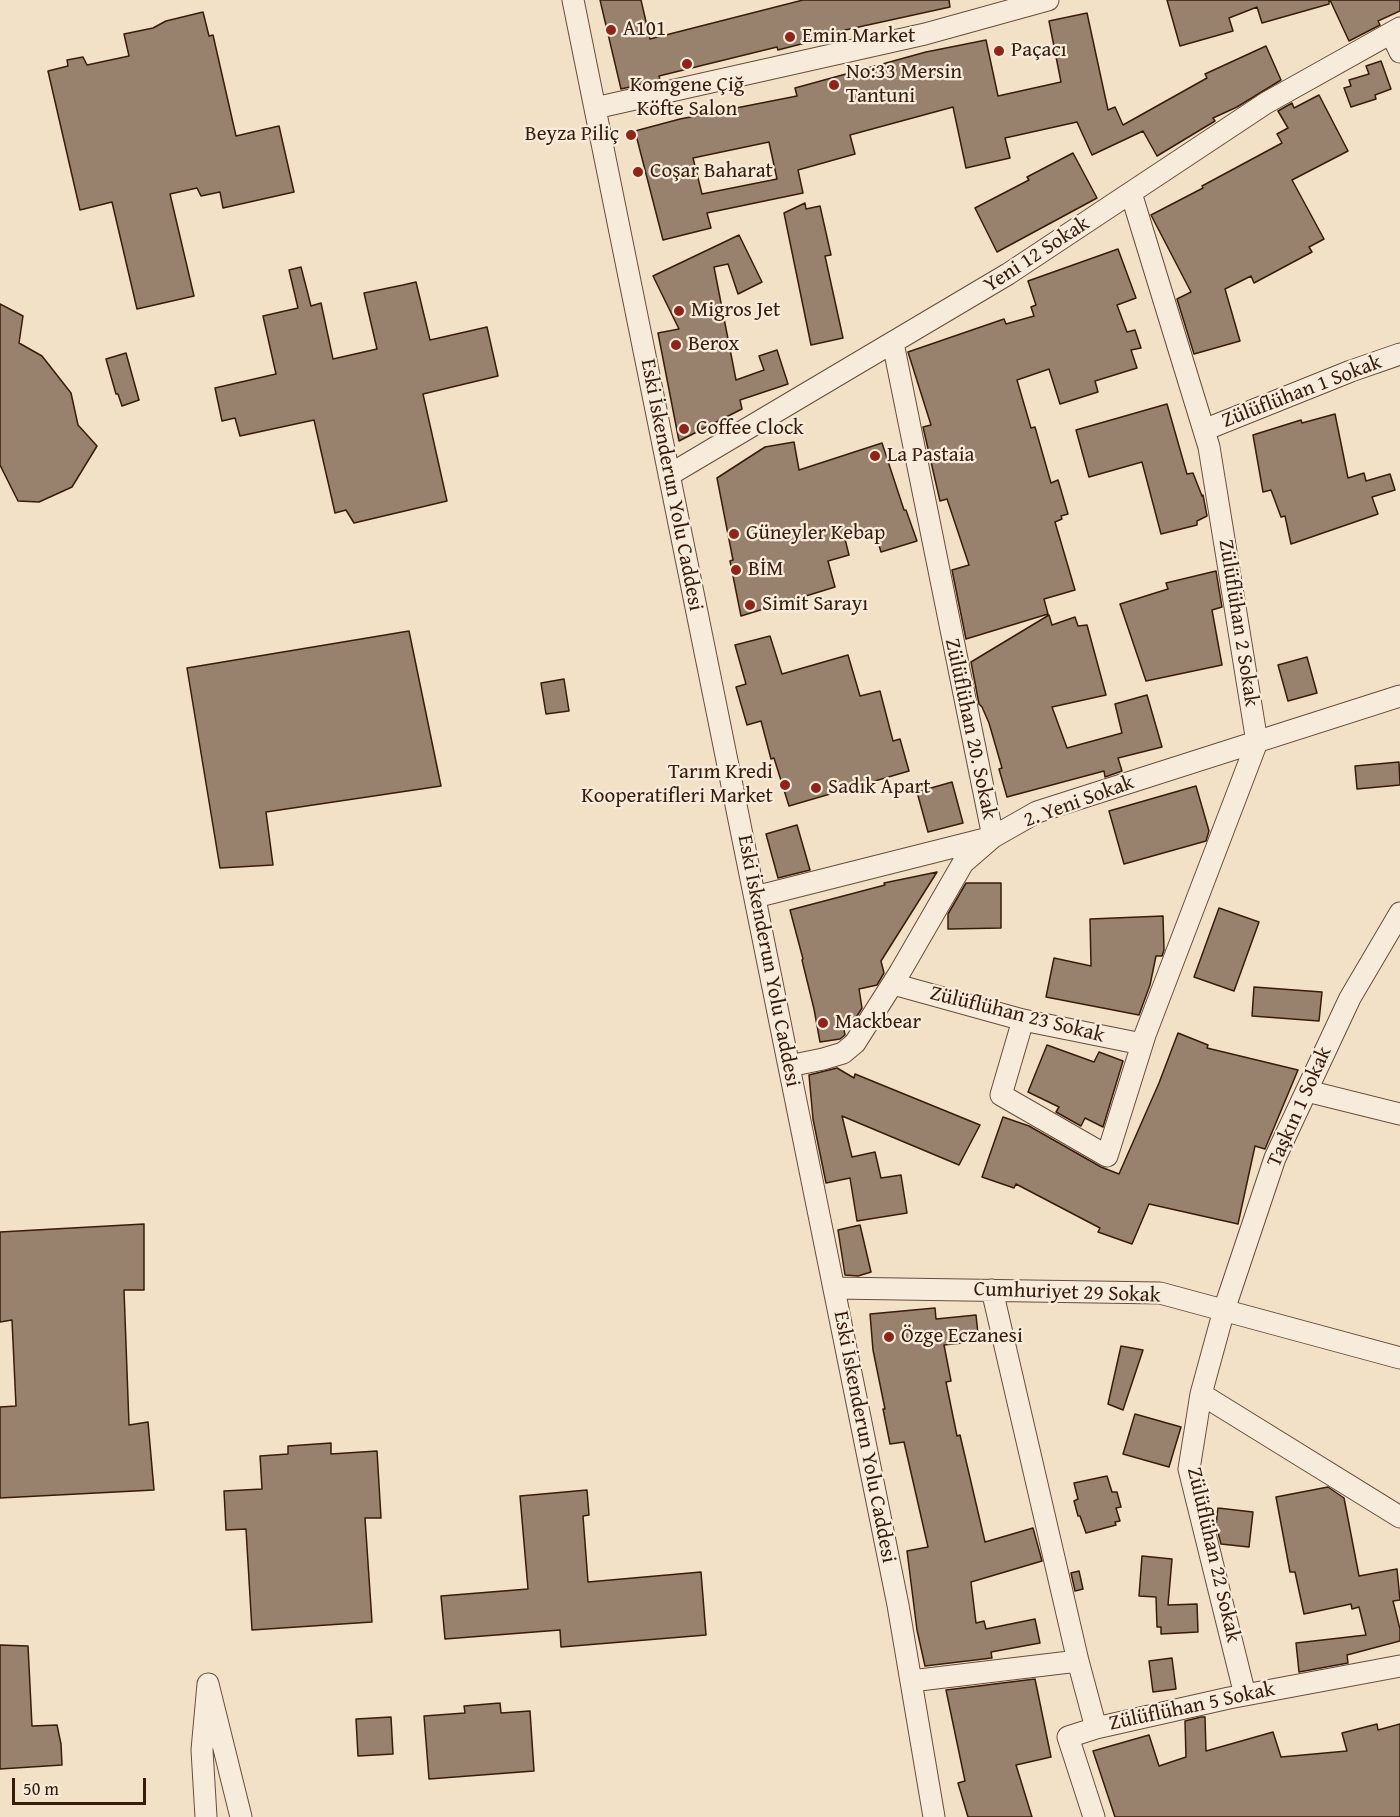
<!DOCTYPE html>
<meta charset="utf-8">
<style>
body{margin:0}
#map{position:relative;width:1400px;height:1817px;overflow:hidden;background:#f3e1c7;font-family:"Gentium Book Plus",serif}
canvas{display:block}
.scale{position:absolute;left:12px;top:1778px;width:134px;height:27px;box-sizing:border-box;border:3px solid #381c0b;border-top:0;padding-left:8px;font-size:18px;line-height:21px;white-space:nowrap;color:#381c0b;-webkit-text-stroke:4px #f7ecdb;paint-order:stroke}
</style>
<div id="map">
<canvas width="1400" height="1817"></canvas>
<div class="scale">50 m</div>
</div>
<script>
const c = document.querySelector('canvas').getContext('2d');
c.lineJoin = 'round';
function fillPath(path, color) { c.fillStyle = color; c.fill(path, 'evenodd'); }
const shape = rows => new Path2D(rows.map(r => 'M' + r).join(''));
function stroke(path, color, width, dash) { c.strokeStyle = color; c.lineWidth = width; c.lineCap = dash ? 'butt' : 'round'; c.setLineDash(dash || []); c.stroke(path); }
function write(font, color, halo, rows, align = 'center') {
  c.font = font + ' "Gentium Book Plus",serif'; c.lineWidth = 4.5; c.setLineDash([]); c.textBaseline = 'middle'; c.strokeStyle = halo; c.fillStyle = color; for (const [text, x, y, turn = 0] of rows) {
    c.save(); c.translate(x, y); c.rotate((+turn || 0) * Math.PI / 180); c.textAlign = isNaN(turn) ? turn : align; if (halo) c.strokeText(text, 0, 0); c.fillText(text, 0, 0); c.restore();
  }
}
const building = shape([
 [600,0,641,0,650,39,803,0,949,0,950,7,804,39,805,43,778,50,777,47,659,76,660,80,621,89,600,0],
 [1167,0,1329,0,1329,4,1262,23,1257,7,1229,18,1233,31,1180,46,1167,0],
 [1330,0,1400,0,1400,11,1378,21,1380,25,1349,41,1330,0],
 [203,12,209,36,213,35,236,136,279,126,294,192,223,208,220,192,201,196,197,188,170,194,194,296,137,309,112,202,80,210,48,71,68,66,67,60,83,57,87,65,129,56,124,34,153,28,166,21,203,12],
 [1087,13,1108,110,1115,107,1123,125,1207,78,1205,74,1266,46,1281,80,1237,107,1213,118,1215,121,1157,156,1143,131,1092,155,1077,122,1005,138,1010,158,966,168,953,107,850,135,855,154,798,170,803,193,707,213,711,228,663,240,635,131,680,119,797,96,795,88,926,52,986,40,998,96,1061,82,1049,21,1087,13],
 [769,142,777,179,702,194,693,158,769,142],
 [1381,61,1391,89,1375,95,1376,99,1351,107,1344,88,1351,86,1349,80,1369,74,1366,66,1381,61],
 [1319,95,1348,151,1292,180,1324,239,1309,247,1312,252,1254,283,1251,276,1225,289,1240,341,1194,354,1177,299,1191,292,1151,215,1203,188,1202,186,1282,143,1277,134,1288,128,1278,111,1292,103,1294,108,1319,95],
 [1073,153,1097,198,997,252,975,208,1029,180,1027,177,1073,153],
 [805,203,806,209,820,206,831,255,825,256,843,338,811,345,784,213,805,203],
 [739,235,762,282,738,294,728,264,714,267,736,380,764,370,759,356,777,350,788,384,740,400,742,409,679,441,658,333,679,329,653,276,739,235],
 [1118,249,1136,298,1117,305,1127,332,1135,330,1141,348,1131,350,1137,368,1095,381,1098,392,1060,404,1049,369,1017,380,1031,428,1035,427,1051,483,1058,480,1068,514,1061,516,1062,519,1055,522,1075,590,1044,599,1048,614,966,639,952,570,969,565,947,499,940,501,923,427,931,425,908,352,1004,319,1006,324,1034,316,1031,307,1036,305,1028,281,1118,249],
 [301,267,311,306,321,303,333,359,377,349,364,293,403,285,416,282,430,340,487,327,498,376,423,394,447,501,354,523,346,510,335,513,314,420,240,436,235,418,222,421,215,388,276,374,263,316,298,308,289,270,301,267],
 [0,304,23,316,19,343,42,356,71,393,78,425,97,446,72,487,39,502,18,501,0,465,0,304],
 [126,353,139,400,122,406,118,394,116,394,106,359,126,353],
 [1167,404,1187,474,1193,473,1202,496,1203,495,1207,516,1197,521,1197,525,1161,534,1142,462,1089,477,1076,430,1167,404],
 [1335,414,1348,478,1364,473,1366,481,1390,474,1395,490,1372,497,1378,514,1291,544,1285,516,1281,517,1271,490,1263,492,1253,435,1301,420,1302,423,1335,414],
 [794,442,799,470,882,443,904,510,906,510,917,541,881,552,874,529,845,539,849,555,828,561,835,587,741,616,730,561,733,560,717,478,765,447,794,442],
 [1216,571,1222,607,1212,610,1222,665,1146,681,1120,604,1168,589,1166,583,1216,571],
 [1049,615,1052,625,1075,617,1078,626,1087,625,1106,695,1052,707,1067,748,1122,733,1115,704,1147,695,1162,747,1118,758,1122,771,1105,777,1104,771,1007,797,999,769,1002,768,989,723,982,707,979,704,971,662,1049,615],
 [409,631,441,786,266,812,273,865,220,868,187,668,409,631],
 [770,636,782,674,848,655,860,696,880,691,893,741,900,739,909,771,789,806,774,758,771,759,761,721,747,725,736,687,746,684,735,645,770,636],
 [1307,657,1317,693,1288,701,1278,665,1307,657],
 [564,679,569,711,546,714,541,683,564,679],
 [1399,762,1400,785,1357,789,1355,766,1399,762],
 [952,782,963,823,928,832,917,792,952,782],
 [1196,786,1209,831,1206,841,1124,864,1109,811,1196,786],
 [797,825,810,870,778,878,766,834,797,825],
 [937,872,881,961,884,973,877,985,859,989,862,1008,852,1024,843,1025,845,1035,840,1039,820,1042,814,1009,802,960,803,959,790,910,885,885,884,883,937,872],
 [966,883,1001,883,1001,928,948,929,948,914,966,883],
 [1219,908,1259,922,1234,991,1194,977,1219,908],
 [1163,916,1164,950,1162,956,1156,956,1150,985,1139,1015,1046,997,1054,958,1091,966,1090,919,1163,916],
 [1254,987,1322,992,1319,1021,1252,1016,1254,987],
 [1178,1033,1208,1045,1207,1048,1298,1070,1265,1149,1255,1146,1238,1224,1149,1204,1132,1244,1098,1232,1100,1228,1016,1184,1014,1188,982,1177,1003,1117,1029,1126,1101,1167,1119,1174,1159,1083,1178,1033],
 [1047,1045,1094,1062,1099,1052,1123,1061,1103,1127,1085,1118,1081,1126,1056,1112,1059,1107,1028,1092,1047,1045],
 [837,1068,854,1078,855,1074,980,1125,959,1165,842,1116,852,1157,875,1152,881,1178,901,1175,907,1213,857,1221,850,1178,826,1183,813,1119,809,1075,837,1068],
 [144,1224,144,1290,124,1290,129,1425,148,1422,154,1490,0,1498,0,1407,16,1406,12,1320,0,1322,0,1232,144,1224],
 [860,1225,871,1272,858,1276,845,1275,838,1230,860,1225],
 [935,1308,936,1319,976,1315,978,1334,961,1336,962,1343,944,1345,951,1381,946,1382,957,1436,960,1435,985,1542,1033,1528,1042,1561,971,1582,976,1623,984,1621,986,1629,1035,1619,1040,1643,991,1652,992,1658,925,1666,917,1630,907,1551,928,1547,904,1442,890,1444,883,1409,885,1409,873,1350,870,1314,935,1308],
 [1121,1346,1143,1350,1123,1410,1108,1404,1121,1346],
 [1135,1414,1181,1427,1169,1467,1123,1454,1135,1414],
 [331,1443,331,1454,377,1451,381,1518,365,1518,372,1622,252,1630,246,1529,226,1530,224,1491,262,1489,260,1456,288,1454,288,1446,331,1443],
 [1107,1476,1112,1492,1117,1492,1121,1507,1116,1508,1120,1521,1115,1522,1116,1525,1086,1533,1080,1516,1078,1516,1074,1501,1078,1499,1074,1483,1107,1476],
 [1328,1487,1344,1498,1359,1576,1397,1569,1400,1600,1393,1601,1400,1629,1400,1641,1347,1655,1348,1663,1299,1672,1296,1643,1366,1635,1359,1607,1352,1609,1351,1604,1304,1614,1295,1572,1290,1572,1276,1497,1328,1487],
 [587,1490,589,1515,583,1516,588,1582,701,1572,706,1635,561,1647,560,1630,445,1639,441,1596,528,1589,520,1496,587,1490],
 [1218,1508,1253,1512,1249,1547,1221,1544,1216,1525,1218,1508],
 [1142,1556,1172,1559,1168,1605,1197,1604,1198,1632,1161,1634,1161,1627,1157,1627,1156,1597,1139,1596,1142,1556],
 [1079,1571,1083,1589,1075,1591,1071,1573,1079,1571],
 [0,1645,28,1646,32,1726,57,1725,61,1744,62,1765,0,1769,0,1645],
 [1172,1658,1176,1689,1153,1692,1149,1661,1172,1658],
 [1035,1679,1051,1757,1016,1765,1032,1817,968,1817,958,1783,965,1781,946,1690,1035,1679],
 [500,1703,501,1713,530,1711,534,1771,429,1779,424,1716,465,1713,464,1706,500,1703],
 [391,1717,393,1754,358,1756,356,1719,391,1717],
 [1201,1717,1205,1717,1206,1751,1273,1732,1281,1757,1347,1751,1342,1733,1377,1724,1378,1730,1400,1724,1400,1817,1115,1817,1093,1751,1149,1735,1159,1766,1186,1757,1185,1721,1201,1717]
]);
const minor = shape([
 [573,0,898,1605,934,1817],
 [1391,33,1400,52],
 [595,108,925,34,1048,0],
 [1204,430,1351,371,1400,354],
 [669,475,1008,274,1266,103,1400,28],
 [755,897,993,837,1037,812,1400,696],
 [893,984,1023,1020,1142,1044],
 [1023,1020,1001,1095,1107,1156,1145,1035,1257,742,1209,447,1131,193],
 [789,1066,823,1059,843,1053,855,1043,900,972,963,863,993,837,893,343],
 [1307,1091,1400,1114],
 [834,1288,1160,1293,1400,1358],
 [992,1290,1078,1661,1096,1728],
 [1201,1394,1400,1517],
 [911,1681,1078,1661],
 [1245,1695,1189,1469,1201,1394,1224,1310,1275,1158,1350,998,1400,913],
 [206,1817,202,1750,208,1684,241,1817],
 [1094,1817,1068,1737,1096,1728,1229,1698,1400,1666]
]);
const markers = [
 [611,30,6,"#8f2418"],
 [790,37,6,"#8f2418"],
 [999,51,6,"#8f2418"],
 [687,64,6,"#8f2418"],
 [834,85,6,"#8f2418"],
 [631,135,6,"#8f2418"],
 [638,172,6,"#8f2418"],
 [679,311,6,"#8f2418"],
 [676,345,6,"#8f2418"],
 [684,429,6,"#8f2418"],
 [875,456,6,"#8f2418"],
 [734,534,6,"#8f2418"],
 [736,570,6,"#8f2418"],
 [750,605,6,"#8f2418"],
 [785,785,6,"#8f2418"],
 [816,788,6,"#8f2418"],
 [823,1023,6,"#8f2418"],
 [889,1337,6,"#8f2418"]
];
const poiNames = [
 ["A101",623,30],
 ["Emin Market",802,37],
 ["Paçacı",1011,51],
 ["No:33 Mersin",846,73],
 ["Tantuni",846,97],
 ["Komgene Çiğ",687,86,"center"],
 ["Köfte Salon",687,110,"center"],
 ["Beyza Piliç",619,135,"right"],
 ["Coşar Baharat",650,172],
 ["Migros Jet",691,311],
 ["Berox",688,345],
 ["Coffee Clock",696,429],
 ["La Pastaia",887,456],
 ["Güneyler Kebap",746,534],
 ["BİM",748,570],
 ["Simit Sarayı",762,605],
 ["Tarım Kredi",773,773,"right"],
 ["Kooperatifleri Market",773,797,"right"],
 ["Sadık Apart",828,788],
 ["Mackbear",835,1023],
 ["Özge Eczanesi",901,1337]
];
const streetNames = [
 ["Yeni 12 Sokak",1037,255,-33],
 ["Zülüflühan 1 Sokak",1302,392,-21],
 ["Eski İskenderun Yolu Caddesi",671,485,79],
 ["Zülüflühan 2 Sokak",1238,623,81],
 ["Zülüflühan 20. Sokak",970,729,78],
 ["2. Yeni Sokak",1079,802,-20],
 ["Eski İskenderun Yolu Caddesi",768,961,79],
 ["Zülüflühan 23 Sokak",1017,1015,14],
 ["Taşkın 1 Sokak",1300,1107,-66],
 ["Cumhuriyet 29 Sokak",1067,1293,2],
 ["Eski İskenderun Yolu Caddesi",864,1437,79],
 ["Zülüflühan 22 Sokak",1213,1555,77],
 ["Zülüflühan 5 Sokak",1192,1707,-12]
];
fillPath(building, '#99826d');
stroke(building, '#381c0b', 1.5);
stroke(minor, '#674d3a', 23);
stroke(minor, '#f7ecdb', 21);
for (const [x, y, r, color] of markers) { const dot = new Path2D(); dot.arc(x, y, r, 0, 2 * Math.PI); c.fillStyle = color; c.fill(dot); stroke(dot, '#f7ecdb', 2); }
write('21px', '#381c0b', '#f7ecdb', poiNames, 'left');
write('21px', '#381c0b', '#f7ecdb', streetNames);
</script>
